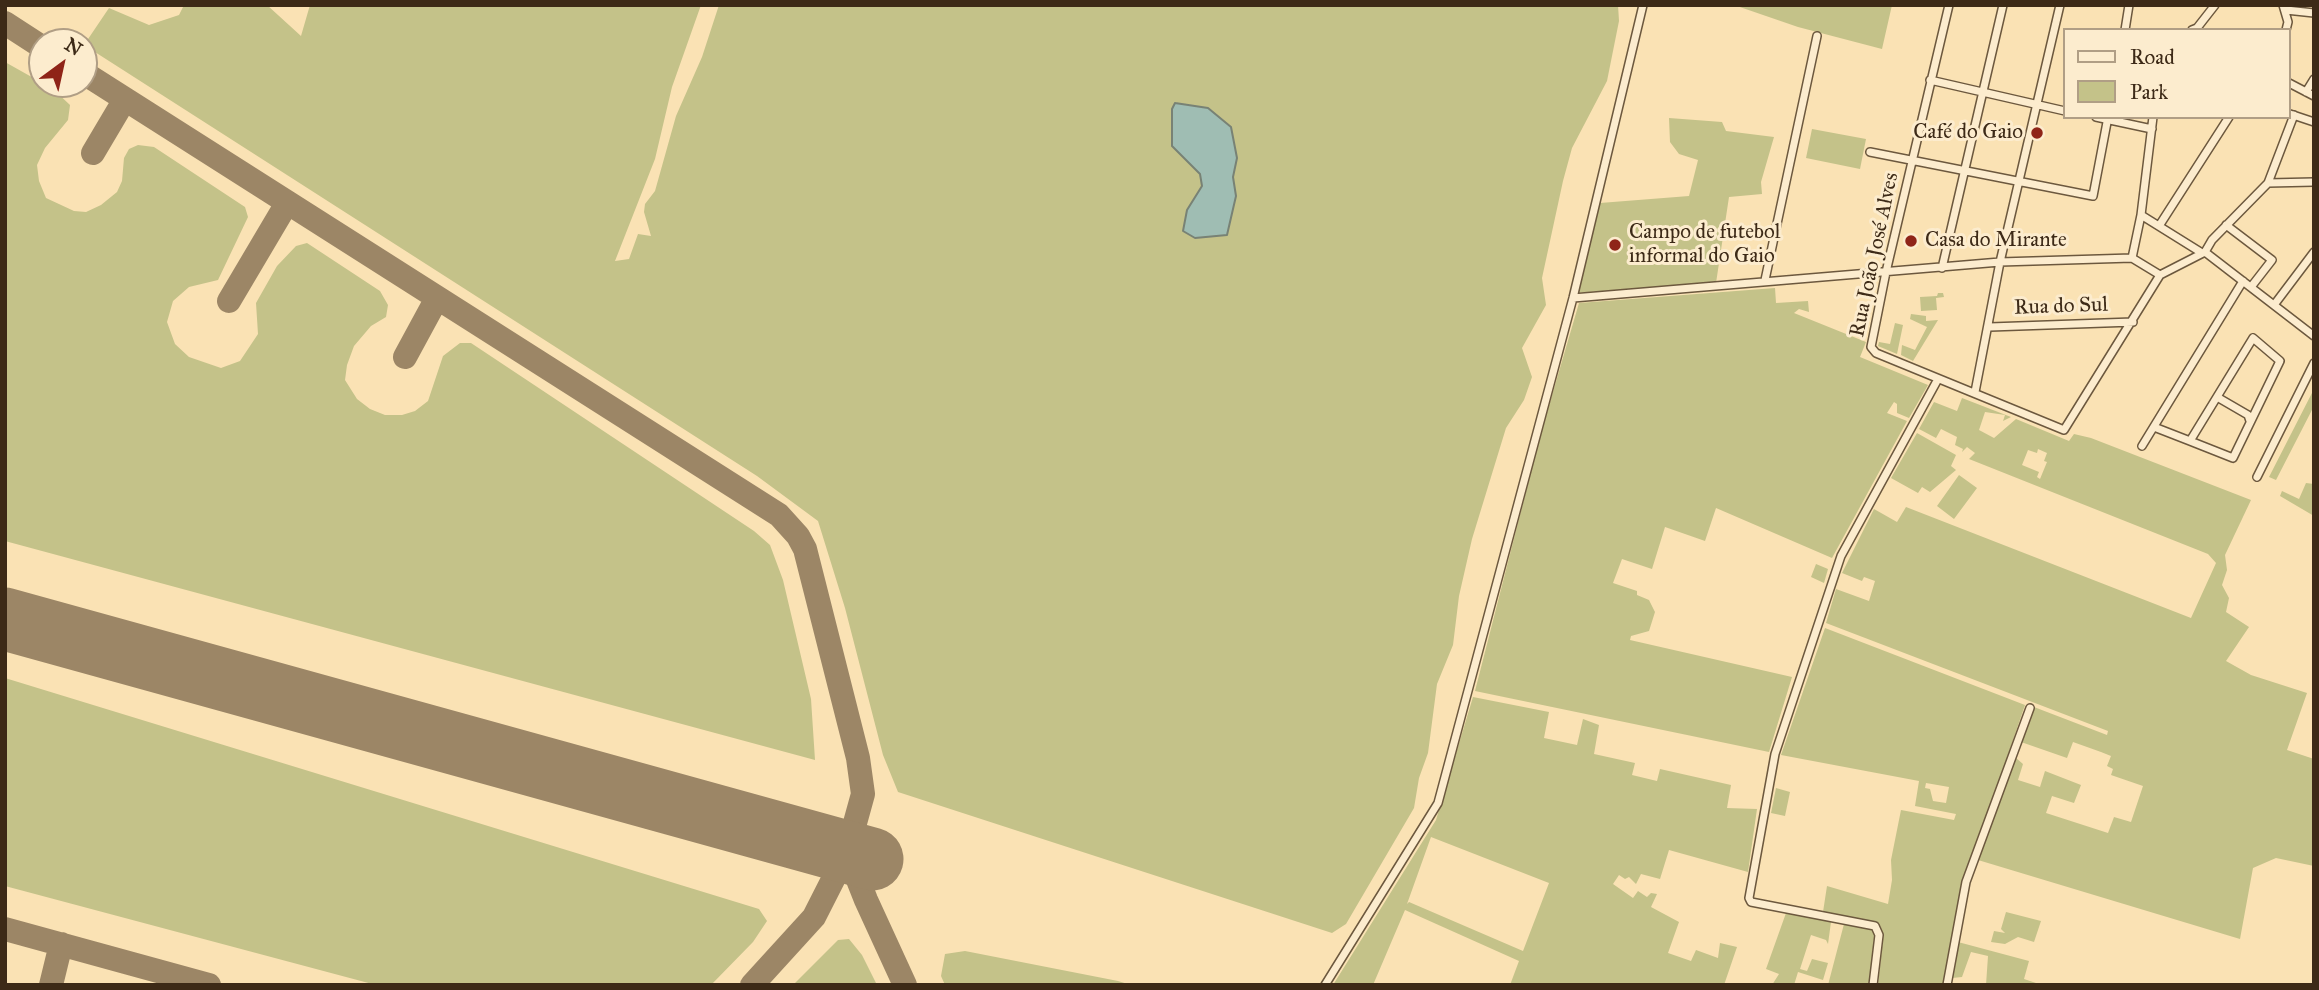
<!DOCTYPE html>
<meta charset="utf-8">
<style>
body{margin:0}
#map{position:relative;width:2319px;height:990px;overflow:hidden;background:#fae2b4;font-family:"IM FELL Great Primer",serif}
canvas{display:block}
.frame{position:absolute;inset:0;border:7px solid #3d2a17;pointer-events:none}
.legend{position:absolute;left:2063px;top:28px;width:228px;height:91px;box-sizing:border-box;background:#fcecce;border:2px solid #b09e85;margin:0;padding:9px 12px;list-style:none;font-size:21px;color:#3d2a17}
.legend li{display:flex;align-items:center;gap:14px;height:35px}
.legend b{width:35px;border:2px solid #b09e85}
.north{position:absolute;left:28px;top:28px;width:70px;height:70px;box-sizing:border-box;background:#fcecce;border:2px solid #b09e85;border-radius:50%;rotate:33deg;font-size:19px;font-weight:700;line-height:28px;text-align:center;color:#3d2a17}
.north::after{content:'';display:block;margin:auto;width:24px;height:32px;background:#8f2418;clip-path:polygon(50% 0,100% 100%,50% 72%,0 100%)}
</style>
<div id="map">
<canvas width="2319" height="990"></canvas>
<div class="frame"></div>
<ul class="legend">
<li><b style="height:9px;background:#fcecce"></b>Road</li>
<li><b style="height:19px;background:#c4c289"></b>Park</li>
</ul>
<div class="north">N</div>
</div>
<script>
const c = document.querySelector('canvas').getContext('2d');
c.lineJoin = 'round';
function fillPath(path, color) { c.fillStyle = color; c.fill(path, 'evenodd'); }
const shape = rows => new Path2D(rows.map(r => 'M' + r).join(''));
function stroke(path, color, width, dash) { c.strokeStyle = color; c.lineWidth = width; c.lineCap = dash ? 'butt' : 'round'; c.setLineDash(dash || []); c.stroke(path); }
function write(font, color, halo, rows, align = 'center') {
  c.font = font + ' "IM FELL Great Primer",serif'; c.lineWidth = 6; c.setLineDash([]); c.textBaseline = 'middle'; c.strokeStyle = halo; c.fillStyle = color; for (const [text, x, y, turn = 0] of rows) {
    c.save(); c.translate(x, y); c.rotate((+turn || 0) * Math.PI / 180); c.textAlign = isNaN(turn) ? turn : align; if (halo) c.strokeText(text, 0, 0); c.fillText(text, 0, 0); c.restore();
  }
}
const green = shape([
 [184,5,267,5,301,36,310,5,701,5,672,87,655,159,615,261,629,259,638,234,651,236,644,212,645,204,655,191,676,116,702,57,719,5,1618,5,1619,21,1607,81,1572,148,1563,181,1542,278,1546,305,1522,348,1532,377,1524,400,1506,428,1472,539,1459,596,1453,645,1437,684,1428,753,1419,778,1414,808,1346,924,1332,933,898,792,883,755,845,608,818,521,757,476,84,45,109,8,149,25,179,15],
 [1237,158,1233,177,1236,196,1187,210,1202,187,1200,174],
 [1734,5,1892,5,1882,49,1798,27],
 [5,62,53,89,70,105,68,120,45,148,37,165,39,181,46,198,74,211,86,212,101,205,117,192,122,181,124,158,129,149,138,145,154,147,245,207,248,217,218,280,189,287,173,301,167,322,175,344,189,357,221,368,240,361,258,334,256,303,277,266,296,246,307,243,380,291,388,305,386,317,371,326,354,346,347,365,345,380,357,399,370,409,385,415,402,415,415,411,428,401,443,356,460,343,471,343,754,531,770,545,783,580,811,699,815,760,5,541],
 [1669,118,1722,122,1726,131,1774,137,1761,182,1762,194,1729,197,1716,283,1574,293,1600,203,1689,196,1698,160,1679,154,1670,142],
 [1812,129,1866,139,1860,169,1806,158],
 [1775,288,1776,303,1808,301,1809,312,1799,309,1794,313,1866,342,1860,357,1928,385,1909,418,1897,413,1897,404,1894,402,1887,413,1907,421,1832,558,1716,508,1705,541,1665,527,1652,569,1622,559,1613,583,1637,591,1637,595,1649,600,1655,612,1649,631,1631,636,1630,640,1792,677,1769,752,1475,691,1541,433,1579,303],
 [1938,293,1943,293,1944,297,1936,298,1937,310,1921,311,1920,297,1937,296],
 [1911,314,1926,316,1926,321,1938,320,1913,361,1901,355,1902,345,1915,350,1927,327,1910,319],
 [1895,323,1903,325,1897,354,1878,346,1879,342,1890,344],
 [2314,389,2314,406,2276,480,2269,477],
 [1962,398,2011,417,2003,421,2005,415,1985,412,1979,430,1994,438,2016,419,2069,441,2074,434,2091,438,2251,500,2225,555,2227,570,2222,585,2229,598,2226,612,2249,627,2226,661,2251,675,2307,693,2287,750,2314,759,2314,866,2276,858,2253,868,2240,939,1978,860,2016,758,2023,764,2018,780,2040,787,2045,771,2081,785,2074,803,2052,796,2046,813,2108,833,2114,817,2131,822,2143,786,2111,775,2113,769,2107,766,2111,756,2101,752,2073,742,2067,758,2021,742,2034,707,2107,735,2108,731,1826,623,1836,589,1869,601,1875,581,1864,577,1862,581,1842,573,1874,509,1897,522,1906,507,2191,618,2216,563,2208,554,1969,459,1975,453,1967,447,1962,452,1963,449,1955,445,1957,437,1941,429,1936,438,1919,429,1934,402,1957,411],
 [2038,449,2047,453,2044,461,2047,462,2040,479,2037,477,2039,472,2022,465,2028,450,2037,453],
 [1917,433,1956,455,1951,466,1956,470,1930,492,1922,487,1918,493,1891,478],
 [1959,475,1977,488,1954,519,1937,506],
 [2306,483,2314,484,2314,516,2280,496,2282,491,2299,499],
 [1816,564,1828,569,1824,583,1811,577],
 [1825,628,2025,705,1965,880,1943,985,1878,985,1883,938,1880,926,1823,912,1827,886,1888,904,1892,880,1891,860,1901,810,1954,820,1956,814,1915,806,1919,781,1781,755],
 [1926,783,1949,787,1946,803,1933,801,1930,789,1925,788],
 [5,678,759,909,767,921,753,942,711,985,376,985,5,886],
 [1473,697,1549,712,1544,738,1577,745,1583,719,1599,725,1594,754,1635,763,1632,775,1657,781,1660,769,1731,785,1727,808,1757,809,1748,872,1669,850,1660,879,1641,874,1636,884,1629,877,1625,879,1619,875,1613,884,1633,898,1638,891,1647,897,1651,893,1657,894,1651,907,1679,922,1668,953,1691,961,1696,950,1718,958,1720,943,1737,947,1724,985,1510,985,1519,961,1405,910,1373,985,1333,985,1436,820],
 [1431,837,1549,883,1523,951,1409,902,1407,904],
 [1776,788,1790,792,1785,816,1771,813],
 [2006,912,2041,921,2034,942,2018,937,2005,944,1991,942,1994,931,2005,933,2001,929],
 [1786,913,1831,922,1828,944,1826,940,1811,935,1800,969,1807,971,1812,959,1828,963,1823,980,1798,972,1794,985,1772,985,1779,974,1766,969],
 [1844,924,1875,930,1869,985,1828,985],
 [849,939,862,955,877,985,793,985,838,940],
 [1958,942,2029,961,2024,979,2042,985,1986,985,1988,956,1971,952,1962,977,1952,978],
 [965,951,1118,981,1131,985,945,985,941,976,945,954]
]);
const water = shape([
 [1175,103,1208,108,1231,127,1237,158,1233,177,1236,196,1227,235,1195,238,1183,231,1187,210,1202,186,1200,174,1172,146,1172,109,1175,103]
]);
const taxiway = shape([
 [5,23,42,47],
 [84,73,779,515,798,536,805,549,858,758,863,794,847,852,814,917,752,985],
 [93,153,125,99],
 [229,301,287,203],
 [405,357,437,298],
 [847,852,866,900,905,985],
 [5,929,209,985],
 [51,985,61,944]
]);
const runway = shape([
 [5,619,872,859]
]);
const street = shape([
 [1949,5,1886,272,1871,347,1876,353,2064,430,2160,275],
 [2283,5,2288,22,2286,30],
 [2286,10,2314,13],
 [2125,30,2129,5],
 [2192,30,2197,28,2215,5],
 [1930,80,2065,111],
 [2289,83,2314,96],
 [2306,92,2314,79],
 [2290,114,2314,122],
 [2096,117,2152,129],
 [1870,152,2093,196,2108,117],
 [2268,183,2314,182],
 [2141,215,2153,117],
 [2226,225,2272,260,2251,287],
 [2159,226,2229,117],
 [2205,252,2314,336],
 [2132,258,2160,275,2205,252,2212,240,2268,183,2294,115],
 [2132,258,2141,215,2202,253],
 [1942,268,2003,5],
 [1765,280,1817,36],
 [1573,298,2000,262,2132,258],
 [2274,305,2314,252],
 [1990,327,2133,322],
 [2253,338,2280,361,2233,458,2190,441,2253,338],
 [1975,392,2000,262,2060,5],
 [2217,397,2248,415,2250,421],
 [2154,427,2190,441],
 [2142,446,2243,281],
 [2257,477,2314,363],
 [1325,985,1438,803,1573,298,1643,5],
 [1873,985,1879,935,1875,926,1751,902,1749,898,1775,754,1841,556,1938,379],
 [1947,985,1966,882,2030,708]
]);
const markers = [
 [2037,133,7,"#8f2418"],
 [1911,241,7,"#8f2418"],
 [1615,245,7,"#8f2418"]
];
const poiNames = [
 ["Café do Gaio",2023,133,"right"],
 ["Campo de futebol",1629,233],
 ["informal do Gaio",1629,257],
 ["Casa do Mirante",1925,241]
];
const streetNames = [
 ["Rua João José Alves",1875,255,-78],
 ["Rua do Sul",2061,307,-2]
];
fillPath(green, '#c4c289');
fillPath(water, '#9fbdb3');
stroke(water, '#788275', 2);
stroke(taxiway, '#9c8666', 24);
stroke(runway, '#9c8666', 63);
stroke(street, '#6c583e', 10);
stroke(street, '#fcecce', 7);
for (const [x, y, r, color] of markers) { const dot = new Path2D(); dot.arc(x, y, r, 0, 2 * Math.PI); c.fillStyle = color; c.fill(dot); stroke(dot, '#fcecce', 2.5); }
write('21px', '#3d2a17', '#fcecce', poiNames, 'left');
write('21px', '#3d2a17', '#fcecce', streetNames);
</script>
